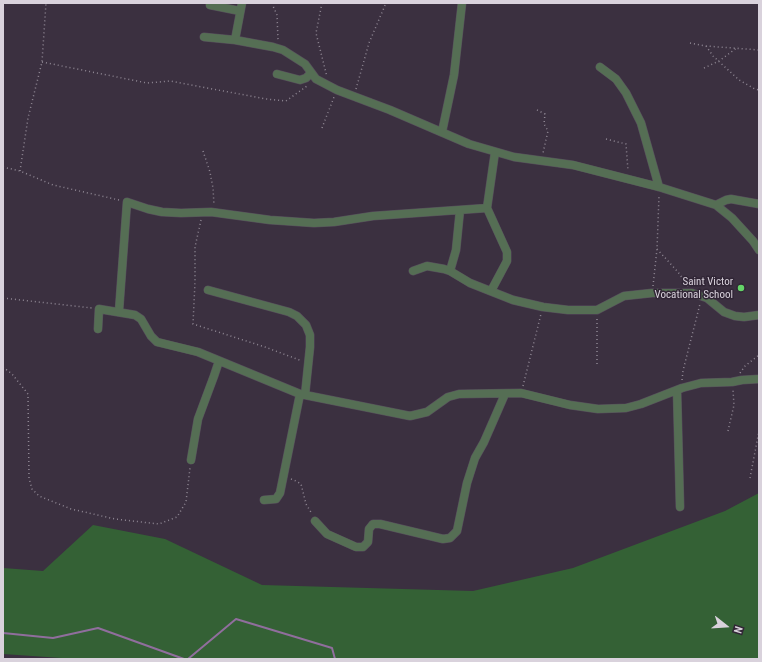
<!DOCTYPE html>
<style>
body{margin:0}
#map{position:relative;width:762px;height:662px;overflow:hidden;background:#3b3040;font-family:"Roboto Condensed",sans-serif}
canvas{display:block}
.frame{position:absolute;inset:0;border:4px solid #d9d2dc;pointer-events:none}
.north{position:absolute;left:706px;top:606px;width:40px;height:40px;-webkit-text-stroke:3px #312636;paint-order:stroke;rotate:107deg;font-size:11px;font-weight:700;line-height:16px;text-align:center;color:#d9d2dc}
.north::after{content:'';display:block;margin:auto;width:14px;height:18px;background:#d9d2dc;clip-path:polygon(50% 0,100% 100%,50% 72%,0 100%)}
</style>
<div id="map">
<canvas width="762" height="662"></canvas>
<div class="frame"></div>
<div class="north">N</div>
</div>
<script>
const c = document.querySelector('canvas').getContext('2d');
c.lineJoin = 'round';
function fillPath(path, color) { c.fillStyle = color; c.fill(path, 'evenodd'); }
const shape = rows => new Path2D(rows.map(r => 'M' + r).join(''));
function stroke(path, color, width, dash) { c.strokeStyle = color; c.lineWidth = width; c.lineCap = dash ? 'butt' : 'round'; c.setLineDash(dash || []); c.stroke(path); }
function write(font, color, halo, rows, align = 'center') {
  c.font = font + ' "Roboto Condensed",sans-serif'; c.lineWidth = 3; c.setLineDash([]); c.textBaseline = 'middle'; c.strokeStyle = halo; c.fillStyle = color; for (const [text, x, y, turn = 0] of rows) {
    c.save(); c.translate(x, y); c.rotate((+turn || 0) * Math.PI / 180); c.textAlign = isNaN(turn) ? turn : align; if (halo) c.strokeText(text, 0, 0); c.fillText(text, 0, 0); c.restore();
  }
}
const green = shape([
 [759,493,759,659,76,659,3,654,3,568,43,571,93,525,165,539,262,585,473,591,573,568,725,511]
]);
const stream = shape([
 [3,633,53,638,98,628,184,659],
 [188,659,236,619,332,648,335,659]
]);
const path = shape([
 [273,3,273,6,277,15,278,40],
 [322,3,316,33,327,77],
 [690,43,706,46,759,50],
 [706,46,713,56,739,80,755,89,759,90],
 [42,62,147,83,170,81,266,99,286,101,307,86],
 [704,68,719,61,738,47],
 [356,89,369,43,386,3],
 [537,110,545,114,544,124,548,131,543,153],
 [322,128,334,97],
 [606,139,626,144,628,171],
 [203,151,210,172,213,188,214,205],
 [3,167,20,171,53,185,119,200],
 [20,171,28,118,42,62,46,3],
 [201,220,195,247,195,282,193,324,265,347,302,361],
 [657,249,678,272,688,286],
 [653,286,657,249,659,196],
 [3,298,92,308],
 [597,364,597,318],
 [3,367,12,374,28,394,29,478,32,489,39,496,71,509,115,519,159,524,177,517,186,502,190,468],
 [740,373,745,366,759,355],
 [682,380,683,371,689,347,700,304],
 [523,386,541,314],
 [728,431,734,405,733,390],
 [750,478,759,431],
 [291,479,296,481,301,484,306,504,312,514]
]);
const street = shape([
 [242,3,235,40,273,47,283,50,305,64,316,79,337,90,390,110,469,144,514,157,573,165,659,187,716,205,726,200,731,199,759,204],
 [210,5,240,11],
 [204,37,235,40],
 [600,67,616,79,626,93,641,123,659,187],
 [277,74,300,80,306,78,311,73],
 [442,132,454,75,462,3],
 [716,205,732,218,753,241,759,250],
 [413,271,427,266,444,269,450,271,470,283,513,300,543,307,568,310,597,310,624,296,652,293,692,293,707,298,724,312,735,316,744,317,759,315],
 [450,271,456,250,460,210],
 [208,290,289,312,297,316,306,325,310,335,310,347,305,395],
 [491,291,507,261,507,252,487,208,495,152],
 [119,311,127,202,148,209,162,212,181,213,211,212,270,220,314,223,334,222,373,216,487,208],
 [98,329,99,309,135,315,141,319,151,336,157,342,198,352,300,394,410,416,427,412,448,397,459,394,521,393,570,405,598,409,626,408,641,404,682,388,701,383,732,382,742,380,759,379],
 [677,390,680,507],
 [191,460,198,419,214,376,219,361],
 [264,500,276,499,280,493,300,394],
 [315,521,327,534,356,547,363,547,368,542,369,529,373,524,380,524,443,539,450,538,457,531,467,483,475,458,484,442,505,394]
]);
const markers = [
 [741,288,4,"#64d468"]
];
const poiNames = [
 ["Saint Victor",733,282],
 ["Vocational School",733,295]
];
fillPath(green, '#346135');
stroke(stream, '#906e9d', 2);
stroke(street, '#574d5c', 9);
stroke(path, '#908894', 1.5, [1, 3]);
stroke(street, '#556e54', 8);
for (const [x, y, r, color] of markers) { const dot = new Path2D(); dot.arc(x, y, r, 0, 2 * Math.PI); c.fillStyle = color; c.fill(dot); stroke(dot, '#312636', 1.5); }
write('11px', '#d9d2dc', '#312636', poiNames, 'right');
</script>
